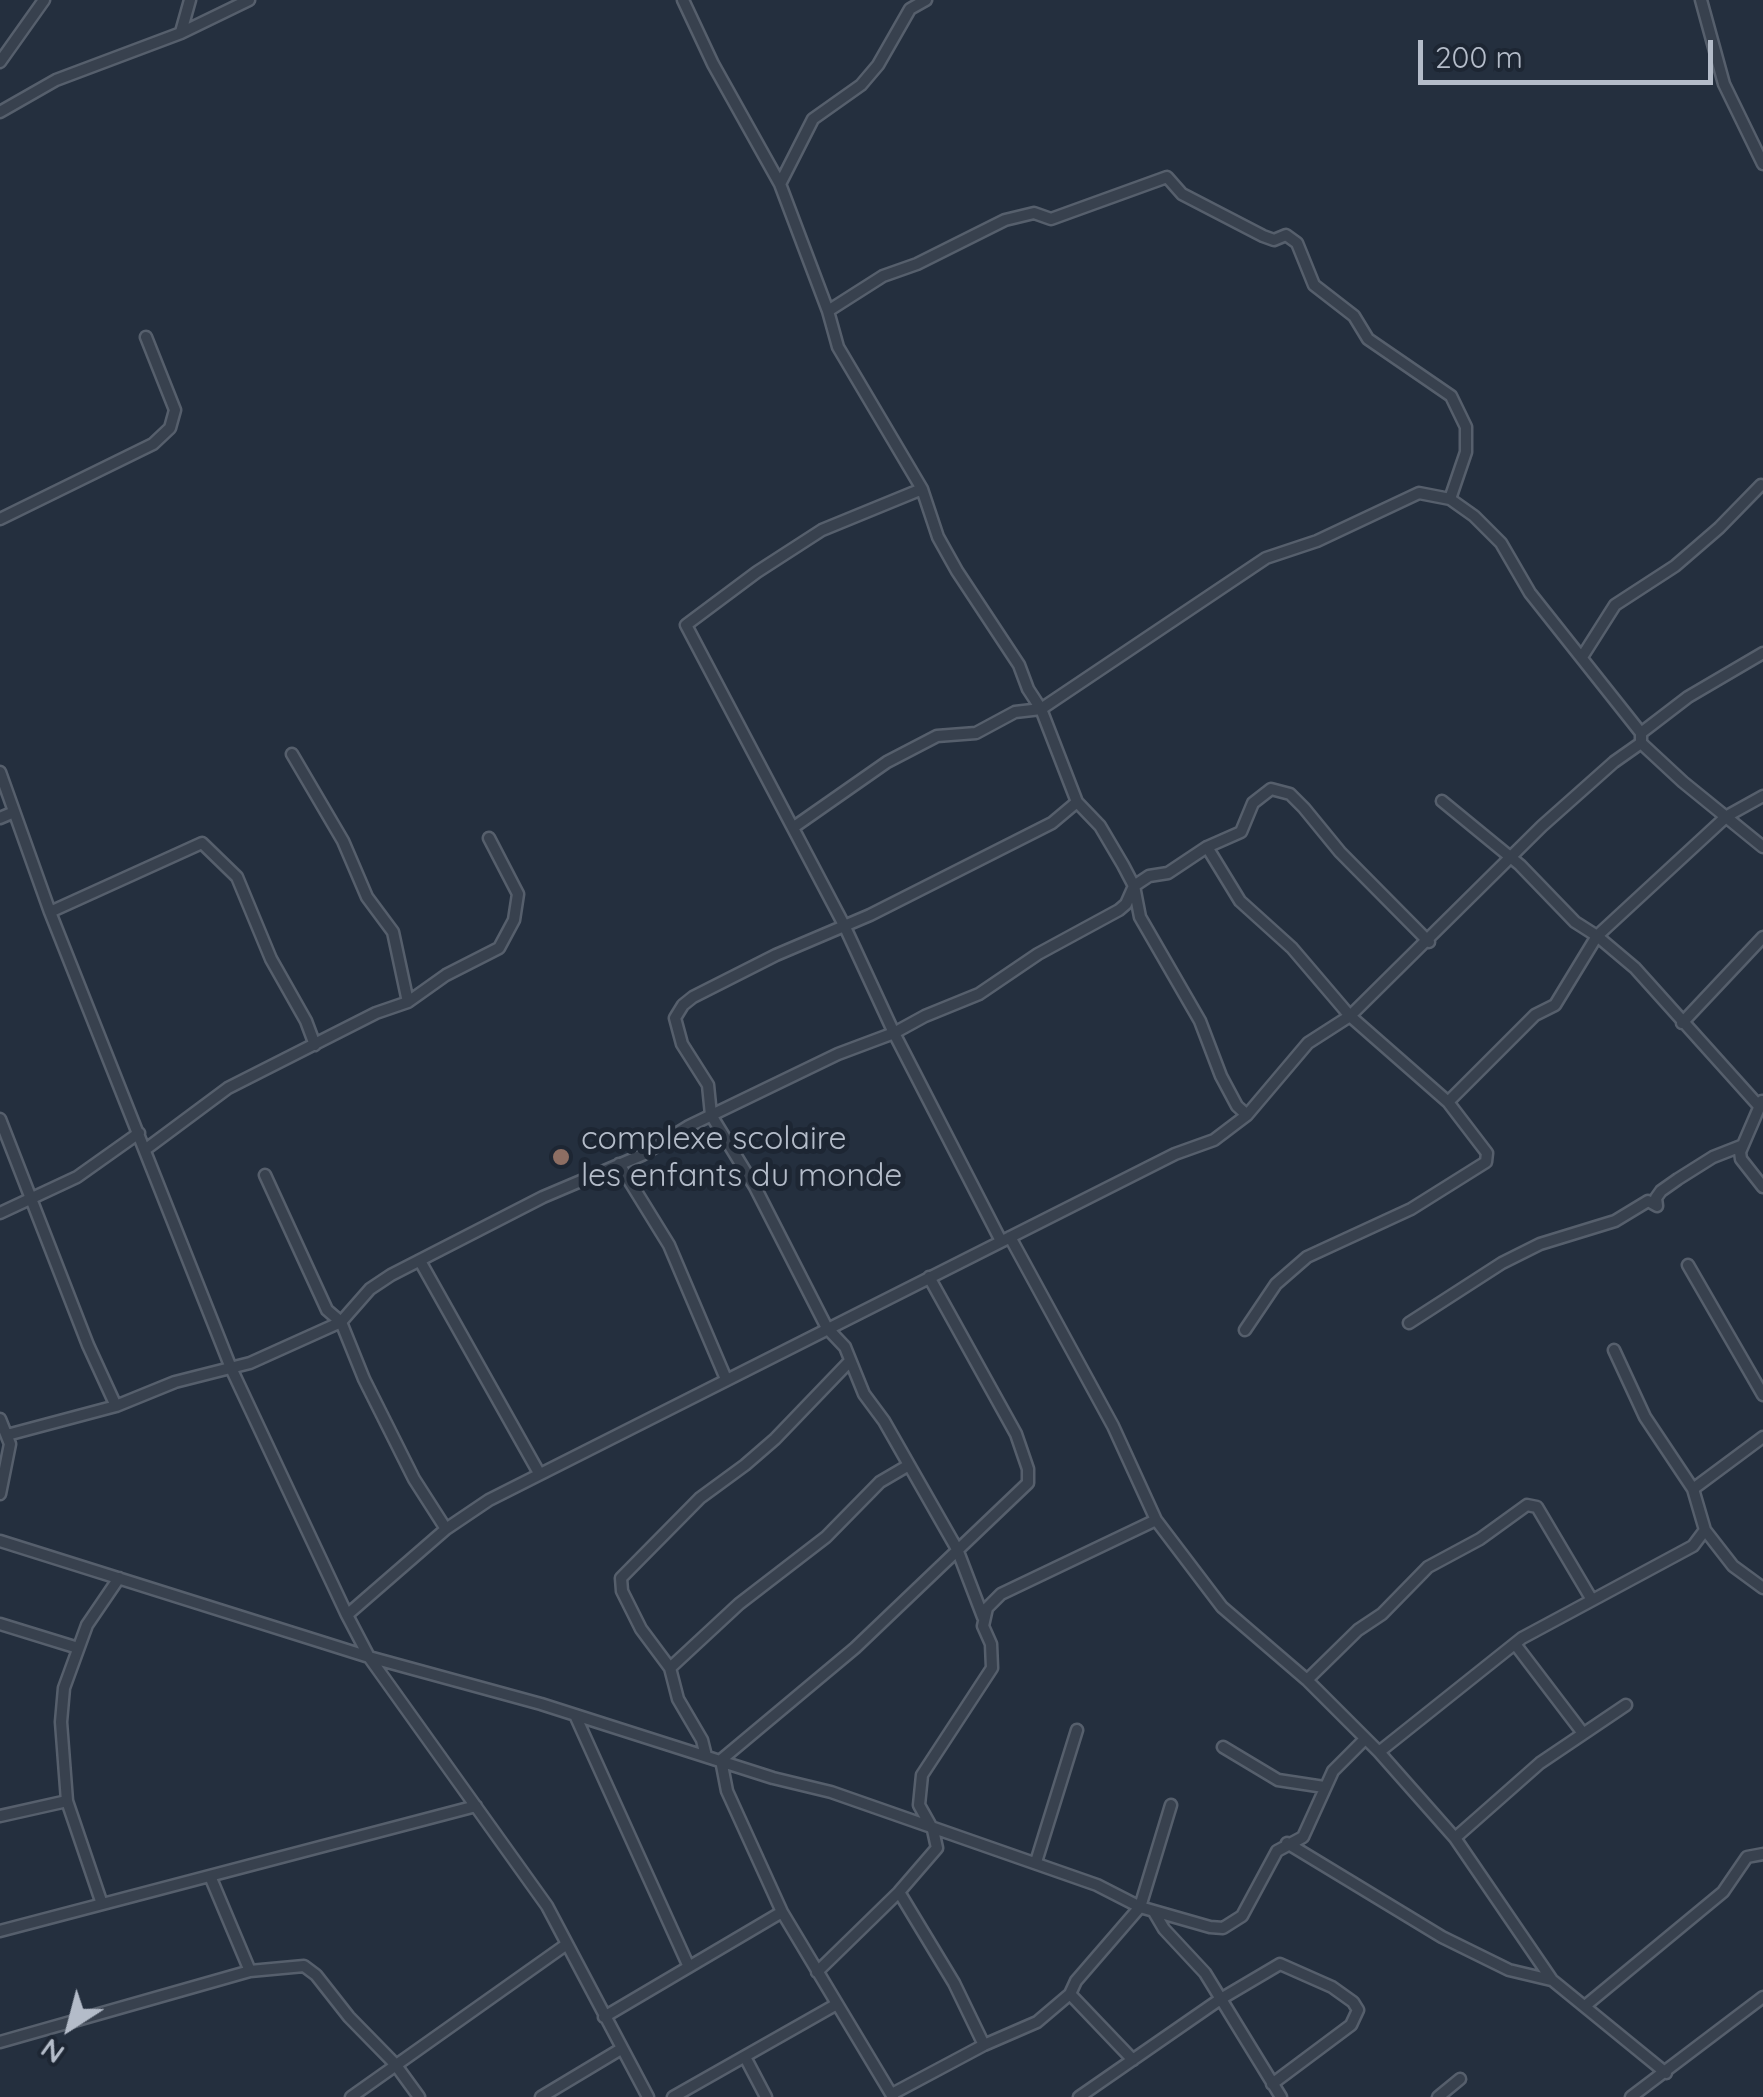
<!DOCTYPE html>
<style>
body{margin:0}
#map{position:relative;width:1763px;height:2097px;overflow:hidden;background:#242f3e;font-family:Quicksand,sans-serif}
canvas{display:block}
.north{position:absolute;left:20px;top:1977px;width:100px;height:100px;-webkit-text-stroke:8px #1d2633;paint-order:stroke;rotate:216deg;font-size:28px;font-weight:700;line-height:40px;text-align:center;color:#b4bcc9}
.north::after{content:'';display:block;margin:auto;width:35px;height:45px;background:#b4bcc9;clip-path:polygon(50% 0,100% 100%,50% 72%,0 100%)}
.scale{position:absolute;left:1418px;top:40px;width:295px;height:45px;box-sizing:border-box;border:5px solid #b4bcc9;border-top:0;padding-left:12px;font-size:30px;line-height:35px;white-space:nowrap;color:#b4bcc9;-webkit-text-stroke:8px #1d2633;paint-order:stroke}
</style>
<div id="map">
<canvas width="1763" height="2097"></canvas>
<div class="north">N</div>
<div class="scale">200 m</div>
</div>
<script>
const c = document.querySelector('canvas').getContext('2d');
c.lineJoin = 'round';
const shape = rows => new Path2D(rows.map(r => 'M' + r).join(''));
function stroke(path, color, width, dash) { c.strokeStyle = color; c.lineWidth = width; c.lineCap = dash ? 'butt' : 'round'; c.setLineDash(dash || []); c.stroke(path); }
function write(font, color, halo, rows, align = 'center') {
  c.font = font + ' Quicksand,sans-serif'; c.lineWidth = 10; c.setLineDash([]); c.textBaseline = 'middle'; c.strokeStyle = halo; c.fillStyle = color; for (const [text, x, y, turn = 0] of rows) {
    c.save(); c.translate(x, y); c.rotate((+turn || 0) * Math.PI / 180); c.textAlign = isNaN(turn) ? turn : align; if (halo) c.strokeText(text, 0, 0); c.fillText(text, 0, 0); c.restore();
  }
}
const minor = shape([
 [683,0,713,64,780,184,828,311,838,347,922,489,938,537,957,571,1019,665,1028,689,1041,709,1266,558,1317,541,1419,493,1450,499,1474,516,1501,543,1530,593,1641,733],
 [1701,0,1724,84,1763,164],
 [181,32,190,0],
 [0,62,44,0],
 [0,112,56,80,181,33,249,0],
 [780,184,813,119,861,85,878,65,910,9,926,0],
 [828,311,883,276,917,264,1005,220,1034,213,1051,219,1167,177,1182,194,1263,236,1274,240,1286,235,1297,243,1314,285,1354,316,1368,339,1451,396,1466,427,1466,452,1450,499],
 [922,489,822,530,757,572,686,625,844,925,894,1033,1001,1241],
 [0,519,153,444,170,428,175,410,146,337],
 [1582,657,1615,605,1675,566,1719,528,1761,485],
 [1641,743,1683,782,1763,847],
 [292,754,343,841,367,897,393,932,408,1002],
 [0,772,50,912,231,1368,347,1615,369,1657,547,1906,648,2097],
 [1442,801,1520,865,1575,922,1597,936,1727,816,1763,796],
 [0,818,14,812],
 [794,827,887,762,937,736,976,733,1015,712,1041,709,1077,802,1100,826,1123,865,1134,886,1140,917,1200,1021,1221,1076,1237,1106,1247,1115],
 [1207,847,1240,901,1292,948,1350,1016,1448,1102,1487,1153,1486,1162,1411,1209,1307,1257,1276,1284,1245,1330],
 [50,912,202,843,237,877,271,959,306,1021,315,1045],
 [1682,1023,1763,937],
 [1762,1101,1740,1152,1741,1159,1763,1187],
 [1448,1102,1535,1015,1555,1005,1597,936,1635,968,1758,1105],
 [0,1119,88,1345,116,1406],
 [146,1149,228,1088,376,1013,408,1002,446,975,499,948,514,920,518,894,489,838],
 [619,1164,669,1245,726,1379],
 [265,1175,327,1310,341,1322,364,1379,414,1479,446,1529],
 [0,1213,77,1177,139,1133],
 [1010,1237,1113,1426,1156,1520,1222,1607,1307,1680,1379,1752,1455,1838,1552,1980,1666,2073],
 [420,1261,539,1473],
 [1688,1265,1763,1395],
 [1409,1323,1502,1263,1540,1244,1615,1221,1648,1201,1657,1206,1656,1198,1661,1191,1678,1179,1713,1157,1741,1146],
 [1614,1350,1645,1417,1693,1489],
 [0,1419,10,1444,0,1494],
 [7,1435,116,1406,175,1382,250,1363,341,1322,370,1289,391,1275,543,1197,642,1155,689,1126,838,1054,894,1033,925,1016,979,994,1038,954,1119,910,1126,904,1134,886,1149,876,1168,873,1207,847,1241,832,1253,803,1271,789,1290,794,1304,808,1340,852,1429,942],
 [1705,1530,1733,1566,1763,1588],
 [0,1541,369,1657,541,1704,773,1778,831,1792,1097,1885,1140,1907,1210,1927,1223,1928,1242,1916,1277,1851,1303,1837,1333,1771,1365,1739],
 [347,1615,446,1529,489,1500,1175,1154,1214,1140,1247,1115,1308,1043,1350,1016,1542,826,1614,762,1641,743,1641,733,1688,697,1763,653],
 [983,1617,957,1549,884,1421,864,1394,845,1347,827,1328,755,1187,711,1115,708,1085,682,1044,675,1018,683,1005,693,997,776,955,870,915,1052,823,1077,802],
 [0,1624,78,1648],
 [1515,1644,1582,1732],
 [670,1668,739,1604,826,1537,880,1482,909,1465],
 [1307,1680,1358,1630,1382,1614,1428,1567,1480,1539,1527,1505,1537,1507,1592,1600],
 [575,1715,689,1967],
 [1223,1747,1278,1780,1324,1787],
 [1379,1752,1522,1638,1693,1546,1705,1530,1693,1489,1763,1437],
 [706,1756,702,1740,678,1699,670,1668,641,1629,622,1591,621,1578,700,1498,745,1465,775,1439,849,1362],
 [0,1816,67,1801],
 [1455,1838,1540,1763,1626,1705],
 [1287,1843,1442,1937,1509,1970,1551,1980],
 [1036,1862,1077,1730],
 [210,1876,250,1971],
 [102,1904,67,1801,61,1722,64,1688,87,1625,119,1578],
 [1154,1912,1164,1929,1205,1973,1281,2097],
 [0,1931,476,1806],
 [817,1972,899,1892],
 [1070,1994,1133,2060],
 [1585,2006,1723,1892,1747,1857,1763,1854],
 [604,2017,782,1912],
 [0,2042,250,1971,304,1966,316,1975,349,2017,395,2064,419,2097],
 [984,2045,954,1983,899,1892,937,1848,933,1830,919,1805,922,1775,992,1668,991,1644,983,1626,987,1608,1001,1594,1156,1520],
 [745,2057,766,2097],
 [892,2094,984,2045,1037,2022,1070,1994,1076,1981,1140,1907,1171,1805],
 [351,2097,567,1944],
 [541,2097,621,2049],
 [673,2097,837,2004],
 [893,2097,782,1912,727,1791,721,1760,855,1648,1028,1483,1028,1469,1016,1434,929,1277],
 [1079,2097,1219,2000,1280,1964,1332,1987,1353,2002,1358,2010,1351,2025,1272,2084],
 [1438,2097,1460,2079],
 [1631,2097,1763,1997]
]);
const markers = [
 [561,1157,10,"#8d6e63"]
];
const poiNames = [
 ["complexe scolaire",581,1139],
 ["les enfants du monde",581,1176]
];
stroke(minor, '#565f6c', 15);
stroke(minor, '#38414e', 10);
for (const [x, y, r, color] of markers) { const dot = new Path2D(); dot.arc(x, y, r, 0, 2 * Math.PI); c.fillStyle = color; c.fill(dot); stroke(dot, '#1d2633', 4); }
write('32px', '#b4bcc9', '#1d2633', poiNames, 'left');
</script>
